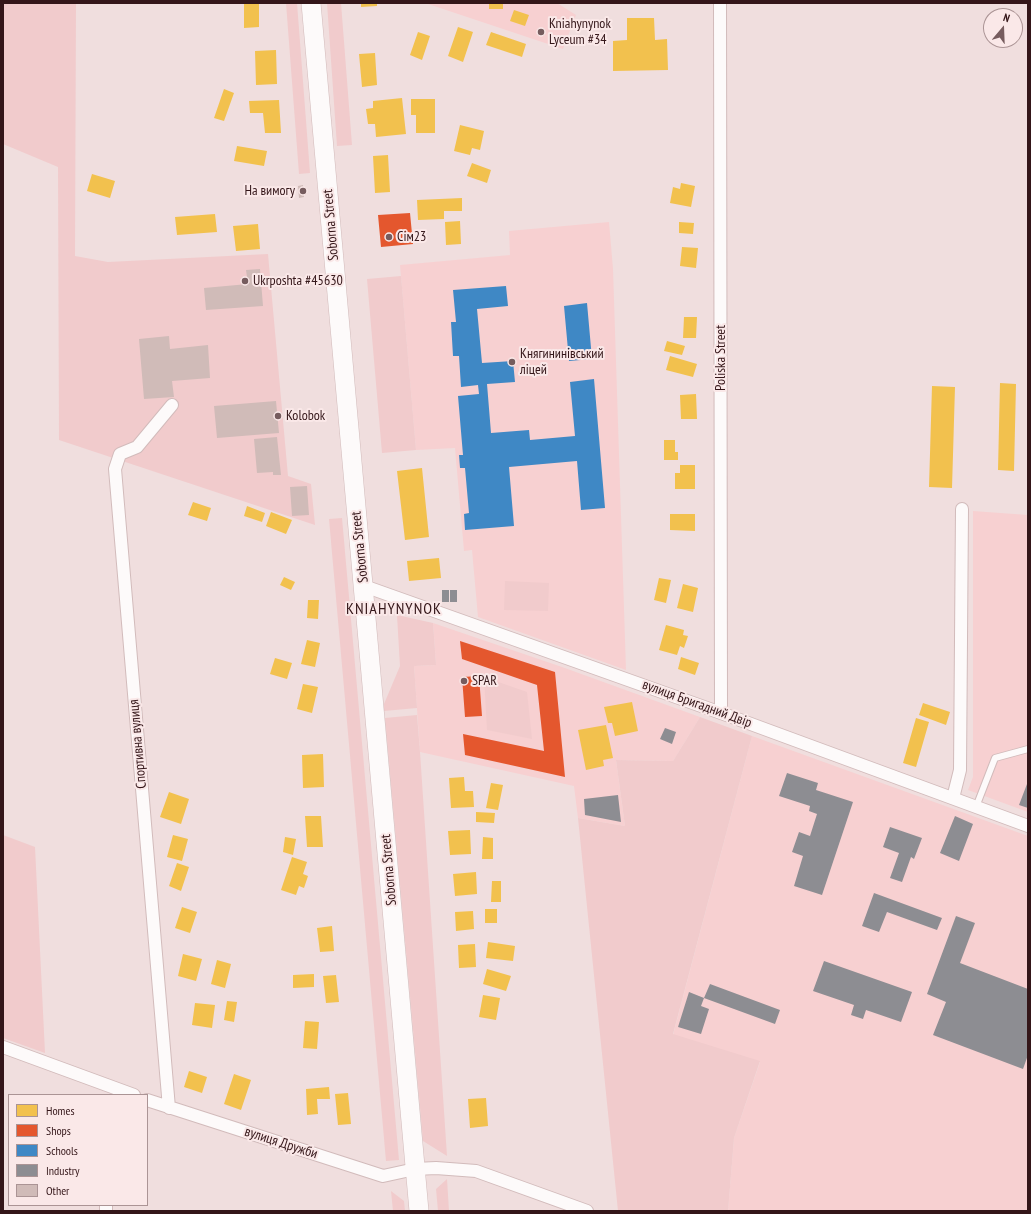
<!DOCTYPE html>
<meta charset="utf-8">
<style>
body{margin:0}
#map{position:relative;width:1031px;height:1214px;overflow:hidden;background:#f0dede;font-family:"PT Sans Narrow",sans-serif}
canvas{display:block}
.frame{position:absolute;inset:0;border:4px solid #341619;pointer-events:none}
.legend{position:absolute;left:8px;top:1094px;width:140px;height:112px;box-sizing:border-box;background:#fae8e8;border:1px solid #ab9495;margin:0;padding:5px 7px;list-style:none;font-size:12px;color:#341619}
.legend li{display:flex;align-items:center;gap:8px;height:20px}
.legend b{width:20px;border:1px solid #ab9495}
.north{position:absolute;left:983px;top:8px;width:40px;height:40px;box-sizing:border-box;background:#fae8e8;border:1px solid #ab9495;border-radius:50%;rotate:19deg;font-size:11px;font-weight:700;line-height:16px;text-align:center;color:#341619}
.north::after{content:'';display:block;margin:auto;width:14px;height:18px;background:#765c5e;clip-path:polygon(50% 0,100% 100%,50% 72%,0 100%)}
</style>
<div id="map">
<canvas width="1031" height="1214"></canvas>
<div class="frame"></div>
<ul class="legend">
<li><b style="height:11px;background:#f2c14e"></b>Homes</li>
<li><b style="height:11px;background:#e4572e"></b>Shops</li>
<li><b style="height:11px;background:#3f88c5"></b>Schools</li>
<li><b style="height:11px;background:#8d8d92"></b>Industry</li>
<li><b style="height:11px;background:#d0bbb8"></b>Other</li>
</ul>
<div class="north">N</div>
</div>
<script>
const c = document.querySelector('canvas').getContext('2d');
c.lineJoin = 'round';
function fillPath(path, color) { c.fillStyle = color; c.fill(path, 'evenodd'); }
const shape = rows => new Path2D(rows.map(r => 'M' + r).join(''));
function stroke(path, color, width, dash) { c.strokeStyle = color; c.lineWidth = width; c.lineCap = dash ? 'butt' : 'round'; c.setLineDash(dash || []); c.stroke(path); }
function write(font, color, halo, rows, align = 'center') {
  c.font = font + ' "PT Sans Narrow",sans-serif'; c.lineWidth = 4; c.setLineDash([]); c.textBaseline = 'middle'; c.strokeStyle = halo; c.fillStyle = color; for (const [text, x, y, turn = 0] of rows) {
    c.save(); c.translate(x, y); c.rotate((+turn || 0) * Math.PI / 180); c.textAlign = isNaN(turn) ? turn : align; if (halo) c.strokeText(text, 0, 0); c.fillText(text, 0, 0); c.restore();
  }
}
const built = shape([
 [425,3,557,3,576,15,563,49],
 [609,222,613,269,626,670,478,617,472,550,464,551,455,448,416,450,400,265,510,255,509,231],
 [973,511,1028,515,1028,812,968,790,973,777],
 [433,623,562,667,700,717,673,761,616,760,625,826,578,818,574,786,420,752,414,666,436,665],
 [752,736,1028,836,1028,1211,728,1211,734,1138,760,1062,673,1035]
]);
const green = shape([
 [3,3,76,3,75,256,108,262,268,254,288,476,311,484,315,525,59,440,58,167,3,144],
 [286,3,297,3,310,173,299,174],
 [327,3,341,3,352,145,337,146],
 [401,276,416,450,382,453,367,279],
 [342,518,399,1160,386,1161,329,519],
 [505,581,549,583,548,611,504,610],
 [397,615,433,623,436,665,414,666,417,708,384,711,384,704,400,666],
 [484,677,527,692,532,739,487,730],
 [417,715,420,752,447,1156,423,1141,385,718],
 [700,717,752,736,673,1034,760,1061,734,1138,728,1211,618,1211,578,818,625,826,616,760,673,761],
 [3,835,35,847,45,1053,3,1038],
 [447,1179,449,1211,438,1211,436,1189],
 [391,1191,404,1201,405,1211,393,1211]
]);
const homes = shape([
 [244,3,259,3,259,27,244,28],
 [361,3,377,3,377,6,361,7],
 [489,3,503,3,503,9,489,9],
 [514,10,529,15,525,26,510,21],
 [627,18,654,18,655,40,667,39,668,70,613,71,613,41,627,40],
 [458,27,473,32,463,62,448,56],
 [418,32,430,36,422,60,410,55],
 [491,32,526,44,522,57,486,45],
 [276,50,277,84,256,85,255,51],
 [375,53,377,85,362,87,359,54],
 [224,89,234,93,224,121,214,118],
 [402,98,406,134,376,137,375,124,368,124,366,109,373,108,373,101],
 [411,99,435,99,435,133,416,133,416,115,411,115],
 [279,100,281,133,265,133,263,113,250,113,249,101],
 [460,125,484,131,480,150,472,148,470,155,454,151],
 [237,146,267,151,264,166,234,161],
 [388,155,390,192,375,193,373,156],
 [472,163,491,170,487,183,467,176],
 [92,174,115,181,110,198,87,191],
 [681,183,695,186,691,207,670,203,673,187,680,189],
 [462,198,462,211,444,211,444,219,418,220,417,200],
 [215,214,217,232,177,235,175,217],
 [460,221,461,244,446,245,445,222],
 [679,222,694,223,693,234,679,233],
 [258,224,260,249,236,251,233,226],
 [682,247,698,248,696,268,680,266],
 [684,317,697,317,696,338,683,338],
 [667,341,685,346,682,355,664,351],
 [670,356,697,364,693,377,666,370],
 [1000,383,1016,384,1014,471,998,470],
 [932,386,955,387,952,488,929,487],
 [696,394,697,419,681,419,680,395],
 [664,440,675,440,675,452,678,452,678,460,664,460],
 [680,465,695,465,695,489,675,489,675,473,680,473],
 [422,468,429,537,405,540,397,471],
 [193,502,211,508,207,521,188,515],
 [247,506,265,513,262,522,244,516],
 [271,512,292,520,286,534,266,526],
 [670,514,695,514,695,531,670,530],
 [439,558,441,578,409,581,407,561],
 [284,577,295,582,291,590,280,585],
 [659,578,671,580,666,603,654,600],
 [683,584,698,588,693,612,677,608],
 [308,600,319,600,318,619,307,618],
 [666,625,684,630,683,635,688,636,684,648,680,646,677,655,659,650],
 [307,640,320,643,315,667,301,664],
 [681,657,699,663,695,675,678,669],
 [275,658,292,663,287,679,270,674],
 [303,684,318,687,312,713,297,709],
 [632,702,638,731,615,736,612,723,608,723,604,707],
 [923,703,950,712,946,725,919,715],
 [916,718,929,722,916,767,903,763],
 [606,725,613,758,603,760,604,766,586,770,578,730],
 [323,754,324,787,303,788,302,755],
 [464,777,465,791,473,791,474,807,451,808,449,778],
 [491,783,503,785,498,810,486,808],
 [169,792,189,799,181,824,160,817],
 [476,812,495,813,494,823,476,822],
 [305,816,321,816,323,847,307,847],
 [470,830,471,854,450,855,448,831],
 [173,835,188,839,182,861,167,857],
 [285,837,296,839,293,855,283,852],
 [483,837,493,838,493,859,482,859],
 [292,857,307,862,303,874,308,876,304,888,299,886,296,895,281,890],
 [177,863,189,867,181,891,169,886],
 [476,872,477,894,455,896,453,874],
 [492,881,501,881,501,902,491,902],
 [182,907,197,912,190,933,175,928],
 [485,909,497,909,497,923,485,923],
 [473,911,474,929,456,931,455,912],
 [332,926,334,951,320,952,317,928],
 [488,942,515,946,513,961,486,958],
 [475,944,476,967,459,968,458,945],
 [183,954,202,959,196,981,178,976],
 [217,960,231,964,225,988,211,984],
 [487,969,511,976,506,991,483,984],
 [314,974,314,987,293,988,293,975],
 [336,975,339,1002,326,1003,323,976],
 [483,995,500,998,496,1020,479,1017],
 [227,1001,237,1002,234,1022,224,1020],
 [195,1003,215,1005,212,1028,192,1025],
 [305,1021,319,1022,317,1049,303,1048],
 [189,1071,207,1077,202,1093,184,1087],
 [234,1074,251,1080,241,1110,224,1104],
 [329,1087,330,1099,317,1099,318,1114,307,1115,306,1089],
 [348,1093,351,1124,338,1125,335,1094],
 [486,1098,488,1126,470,1128,468,1099]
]);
const shops = shape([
 [410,213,413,244,381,247,378,215],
 [460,641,555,672,565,777,465,755,463,734,544,751,537,685,462,659],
 [479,676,482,716,465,717,462,677]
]);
const schools = shape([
 [506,286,508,306,477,309,482,363,513,361,515,382,487,384,491,433,529,430,530,440,575,436,570,382,594,379,605,508,581,510,577,461,509,467,514,526,465,530,464,514,469,513,465,468,460,468,459,455,463,455,458,396,479,394,478,385,461,387,459,356,453,356,451,322,456,322,453,290],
 [587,303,592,359,569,361,564,306]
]);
const industry = shape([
 [442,590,449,590,449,602,442,602],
 [450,590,457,590,457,602,450,602],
 [665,728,676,732,672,744,660,739],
 [787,773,818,783,816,790,853,802,822,895,794,886,803,856,792,852,799,832,810,836,817,814,809,811,810,806,779,796],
 [1027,784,1028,784,1028,808,1019,805],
 [618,795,621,822,585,815,584,799],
 [955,816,973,824,959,861,940,853],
 [890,827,922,838,914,859,911,857,902,882,890,878,899,853,883,847],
 [874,893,942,918,937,930,887,912,879,932,862,926],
 [956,916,975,923,960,963,1028,989,1028,1055,1023,1069,933,1035,946,1002,927,994],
 [824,961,912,992,901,1022,866,1010,863,1019,851,1015,854,1005,813,991],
 [710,984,780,1010,775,1024,704,998],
 [689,992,704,998,701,1006,709,1009,701,1034,678,1027]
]);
const building = shape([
 [303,185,304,197,299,198,298,186],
 [260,269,263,306,206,310,204,288,248,284,246,270],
 [169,336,170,349,208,345,210,378,172,381,174,397,144,399,139,339],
 [276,401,279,433,217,438,214,406],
 [277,437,281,475,273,475,273,472,257,473,254,439],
 [307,486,309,515,292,516,290,487]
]);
const lane = shape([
 [976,807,995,758,1028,749]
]);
const street = shape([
 [720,3,721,713],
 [364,586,721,713,1028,826],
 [953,798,960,770,962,509],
 [3,1047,134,1095],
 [147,1100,383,1176,415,1169,436,1168,476,1171,587,1211],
 [169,1108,115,469,120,454,137,447,172,405],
 [106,1205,106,1211]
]);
const primary = shape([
 [311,3,419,1211]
]);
const markers = [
 [541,32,4,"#765c5e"],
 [303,191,4,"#765c5e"],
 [389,237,4,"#765c5e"],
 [245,281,4,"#765c5e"],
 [512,362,4,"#765c5e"],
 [278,416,4,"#765c5e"],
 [464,681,4,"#765c5e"]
];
const poiNames = [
 ["Kniahynynok",549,24],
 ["Lyceum #34",549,40],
 ["На вимогу",295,191,"right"],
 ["Сім23",397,237],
 ["Ukrposhta #45630",253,281],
 ["Княгининівський",520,354],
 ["ліцей",520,370],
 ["Kolobok",286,416],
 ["SPAR",472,681]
];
const streetNames = [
 ["Soborna Street",331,225,-95],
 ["Poliska Street",721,358,-90],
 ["Soborna Street",360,547,-96],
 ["вулиця Бригадний Двір",697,704,20],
 ["Спортивна вулиця",138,744,-95],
 ["Soborna Street",389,870,-95],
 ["вулиця Дружби",281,1143,18]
];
const quarterNames = [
 ["KNIAHYNYNOK",394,609]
];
fillPath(built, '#f7d0d1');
fillPath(green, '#f1cbcc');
fillPath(homes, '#f2c14e');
fillPath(shops, '#e4572e');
fillPath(schools, '#3f88c5');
fillPath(industry, '#8d8d92');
fillPath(building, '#d0bbb8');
stroke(lane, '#d2bbbb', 8);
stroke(street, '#d2bbbb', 14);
stroke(primary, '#d2bbbb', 20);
stroke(lane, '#fdfafa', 6);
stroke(street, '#fdfafa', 12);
stroke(primary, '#fdfafa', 19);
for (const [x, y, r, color] of markers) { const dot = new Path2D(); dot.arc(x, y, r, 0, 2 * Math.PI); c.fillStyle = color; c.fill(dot); stroke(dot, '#fae8e8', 1.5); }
write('14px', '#341619', '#fae8e8', poiNames, 'left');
write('14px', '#341619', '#fae8e8', streetNames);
c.letterSpacing = '1px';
write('16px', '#341619', '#fae8e8', quarterNames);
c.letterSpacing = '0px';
</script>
